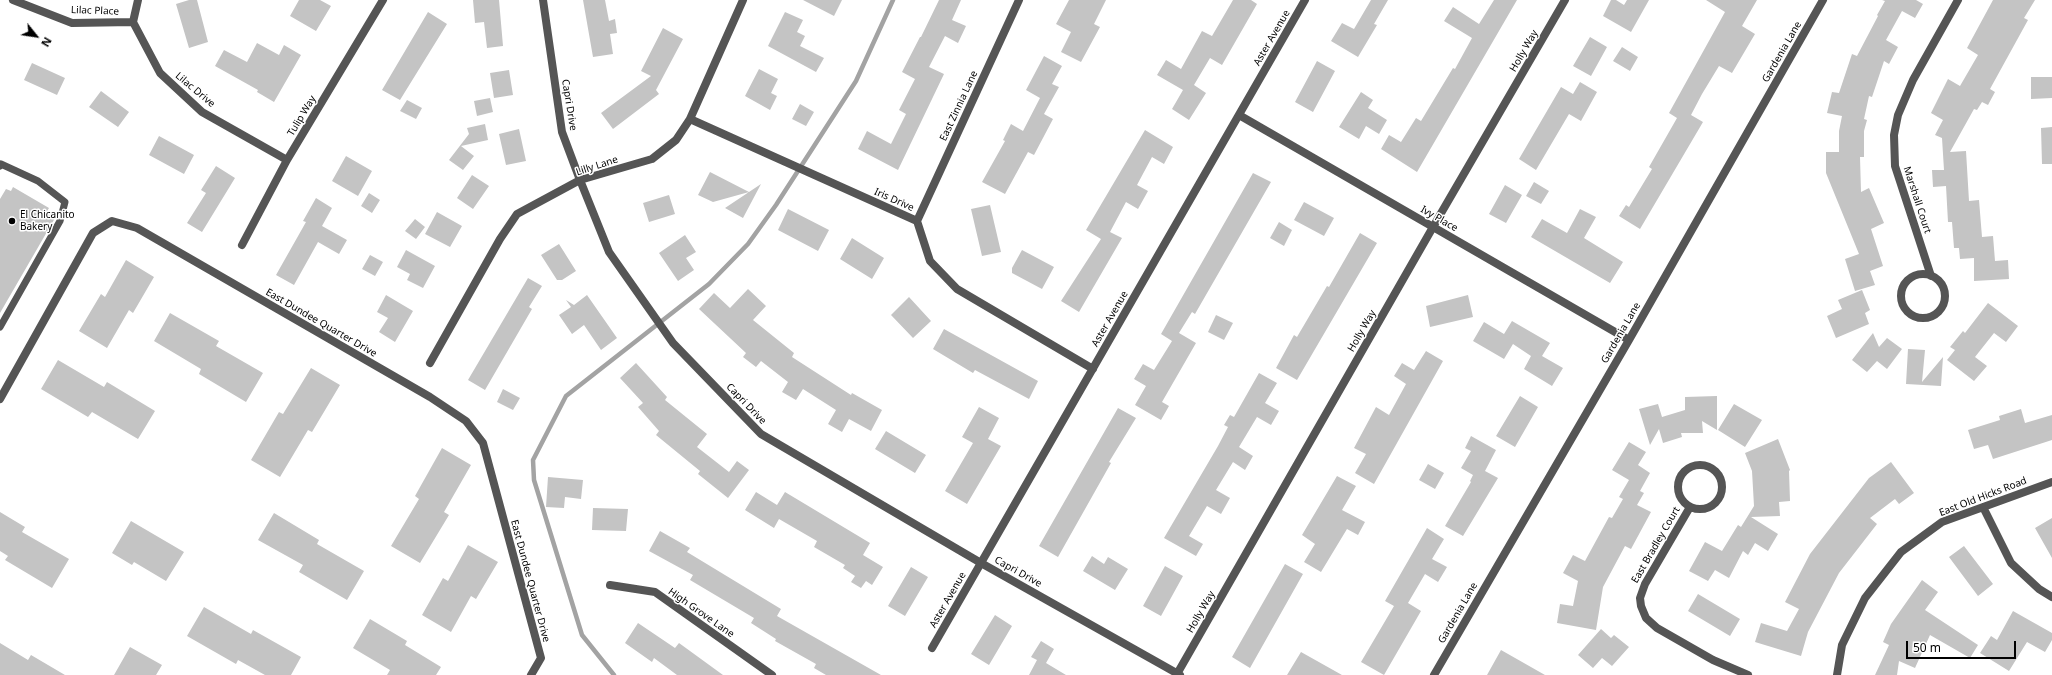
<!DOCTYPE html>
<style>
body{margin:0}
#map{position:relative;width:2052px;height:675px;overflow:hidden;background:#fff;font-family:"Noto Sans",sans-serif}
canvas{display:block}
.north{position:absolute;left:16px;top:16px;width:40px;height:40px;-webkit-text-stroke:3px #fff;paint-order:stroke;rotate:120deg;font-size:11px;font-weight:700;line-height:16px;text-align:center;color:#000}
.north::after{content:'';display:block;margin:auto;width:14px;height:18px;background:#000;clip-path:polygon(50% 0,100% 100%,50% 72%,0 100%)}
.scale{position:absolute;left:1906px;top:641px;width:110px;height:18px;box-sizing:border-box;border:2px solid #000;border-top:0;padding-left:5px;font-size:12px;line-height:14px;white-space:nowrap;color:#000;-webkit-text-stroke:3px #fff;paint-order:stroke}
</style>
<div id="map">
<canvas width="2052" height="675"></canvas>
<div class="north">N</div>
<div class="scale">50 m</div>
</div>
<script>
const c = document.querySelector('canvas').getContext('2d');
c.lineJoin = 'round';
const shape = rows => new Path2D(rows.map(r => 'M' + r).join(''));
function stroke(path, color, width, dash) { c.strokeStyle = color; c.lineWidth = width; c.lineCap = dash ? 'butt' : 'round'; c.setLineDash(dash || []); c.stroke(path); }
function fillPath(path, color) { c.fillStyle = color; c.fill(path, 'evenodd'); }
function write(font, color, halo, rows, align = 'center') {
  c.font = font + ' "Noto Sans",sans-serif'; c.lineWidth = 3; c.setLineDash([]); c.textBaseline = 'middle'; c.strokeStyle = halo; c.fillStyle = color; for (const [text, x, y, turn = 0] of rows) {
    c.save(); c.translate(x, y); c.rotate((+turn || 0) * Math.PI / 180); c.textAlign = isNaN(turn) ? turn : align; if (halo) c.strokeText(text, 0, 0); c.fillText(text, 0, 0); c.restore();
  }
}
const stream = shape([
 [614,675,582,635,534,480,533,460,566,396,709,284,748,244,776,205,856,81,893,0]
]);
const building = shape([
 [189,0,197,0,208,42,189,48,176,4],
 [299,0,320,0,331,6,316,31,290,16],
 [473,0,499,0,503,46,487,48,484,22,475,23],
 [583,0,605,0,609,21,615,19,617,33,610,34,613,54,593,57],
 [803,0,842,0,834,16],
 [939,0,961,0,952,20,966,26,958,43,945,36,929,67,944,74,898,170,858,149,867,131,891,144,906,114,899,110,915,79,902,72,920,37,921,37],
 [1069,0,1106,0,1094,24,1100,27,1081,62,1061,52,1071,32,1056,24],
 [1233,0,1251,0,1257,4,1222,65,1210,58,1194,85,1206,93,1189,120,1172,109,1183,90,1157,75,1166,60,1181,69,1202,31,1212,36],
 [1371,0,1388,0,1374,24,1377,25,1358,57,1331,41,1342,23,1354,29],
 [1494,0,1517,0,1417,172,1381,149,1389,135,1401,142,1416,118,1421,121,1453,68,1455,69,1472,38,1444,21,1453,7,1479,24],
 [1611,0,1616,0,1624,5,1627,0,1649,0,1631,32,1603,16],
 [1706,0,1757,0,1742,26,1755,34,1732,73,1719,66,1702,94,1691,115,1703,122,1640,229,1619,216,1626,205,1629,207,1652,169,1649,167,1677,118,1669,113,1725,12],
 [1882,0,1916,0,1923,4,1915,18,1902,11,1886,40,1898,47,1889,64,1884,61,1872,97,1869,96,1864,119,1867,120,1864,131,1864,157,1860,157,1861,192,1869,188,1884,223,1871,229,1883,266,1870,271,1875,285,1855,291,1845,259,1859,254,1826,173,1826,152,1839,152,1839,131,1842,116,1827,113,1832,92,1839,93,1852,54,1857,56,1878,16,1877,15,1885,1],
 [1993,0,2035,0,2024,18,2028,20,1990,89,1995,92,1988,105,1982,102,1977,110,1974,109,1950,152,1966,151,1969,201,1979,200,1982,237,1993,236,1995,261,2008,260,2009,279,1974,281,1974,258,1960,259,1959,248,1954,248,1952,222,1948,222,1946,186,1933,187,1932,170,1944,170,1942,138,1935,135,1943,120,1931,113,1948,79,1960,86,1978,55,1967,48],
 [428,12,447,24,400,100,382,90],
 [785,12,803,20,797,32,805,36,800,46,824,58,816,72,768,46],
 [663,28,683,39,656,90,659,94,613,129,601,113,651,76,641,71],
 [1590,37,1607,47,1591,76,1573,66],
 [257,43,279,55,284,45,301,55,274,102,257,92,258,90,215,66,224,50,247,62],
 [1622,47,1638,57,1630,71,1613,61],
 [1044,56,1062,66,1052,84,1059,87,1044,114,1053,119,1034,155,1028,152,1005,194,982,182,1005,141,1003,140,1011,124,1023,131,1040,98,1026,90],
 [1317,61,1335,71,1313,112,1295,102],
 [32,63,65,78,57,95,24,80],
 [759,69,778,79,771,93,777,96,770,110,745,96],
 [509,70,513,95,494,98,490,73],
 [2031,77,2052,77,2052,98,2031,99],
 [1580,82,1597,92,1581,121,1569,114,1536,170,1519,159,1561,87,1573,94],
 [101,91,129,112,118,127,89,107],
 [1361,92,1373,100,1368,108,1387,120,1379,134,1366,126,1359,139,1339,127],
 [490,98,493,112,477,116,474,101],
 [407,100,422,108,416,119,400,111],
 [800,104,814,112,806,126,792,119],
 [485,124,488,140,461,146,474,156,463,170,449,160,469,134,467,128],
 [2052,127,2052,164,2042,164,2041,128],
 [519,129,526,161,506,165,499,134],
 [1145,130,1173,147,1164,164,1152,157,1137,185,1148,191,1138,209,1126,202,1110,232,1122,238,1079,312,1061,301,1101,239,1086,230],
 [159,136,194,155,184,174,149,155],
 [346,156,372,171,358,196,332,181],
 [216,166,235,178,202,232,187,223,206,193,201,190],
 [710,172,749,192,713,202,698,195],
 [1253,173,1271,182,1195,314,1192,312,1179,333,1196,343,1162,402,1169,406,1161,420,1135,405,1146,386,1134,379,1143,364,1154,370,1172,341,1161,334],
 [472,175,489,186,473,209,457,198],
 [1534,182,1549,191,1541,204,1526,196],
 [761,184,743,218,725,208],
 [1505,185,1522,195,1506,223,1489,214],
 [13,187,49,208,46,213,55,218,0,313,0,199,6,189,11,191],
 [369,193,380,200,372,213,361,206],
 [669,195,675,214,649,222,643,203],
 [316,198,332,208,322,226,347,240,339,254,318,242,294,285,276,275,306,222,303,221],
 [1304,202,1334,218,1324,236,1294,220],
 [990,205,1001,252,982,256,971,209],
 [788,209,829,230,818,251,778,230],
 [1580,209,1596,217,1584,238,1623,262,1610,283,1531,237,1542,219,1567,233],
 [437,212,462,226,450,247,425,234],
 [415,219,425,227,416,239,405,231],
 [1279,222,1292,230,1284,246,1270,238],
 [1360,233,1377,243,1297,380,1276,368,1294,335,1297,337,1327,286,1329,287],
 [685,235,696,252,686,258,694,270,678,281,659,253],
 [852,238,884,258,872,279,840,259],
 [559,244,576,271,562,280,557,280,541,255],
 [406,250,435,266,423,288,407,280,410,274,397,267],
 [1022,250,1054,267,1042,289,1012,273,1012,268],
 [370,255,383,262,375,276,362,269],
 [126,260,154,277,133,313,129,310,107,348,79,331,101,294,105,297],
 [528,278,542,286,529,307,532,309,485,390,468,380],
 [748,289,766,306,753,320,794,353,792,357,851,395,852,393,882,410,871,431,849,419,842,432,828,424,836,410,803,389,796,400,782,392,788,382,761,361,756,367,743,357,746,353,699,309,714,293,730,308],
 [1862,290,1870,310,1865,313,1869,324,1836,338,1827,316,1842,309,1838,300],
 [386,295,413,311,395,342,379,332,388,318,377,312],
 [587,295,617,338,601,350,584,325,572,334,559,315,571,307,566,300,574,305],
 [1468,295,1473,317,1430,327,1426,306],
 [909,297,931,321,913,338,891,315],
 [1988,303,2018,326,2006,342,1994,333,1975,357,1987,366,1974,381,1947,360,1955,350,1950,347,1963,331,1965,333],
 [170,313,219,341,216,346,263,373,246,402,199,374,201,369,154,341],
 [1216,315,1233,323,1224,340,1208,332],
 [1512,321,1550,343,1542,356,1563,368,1552,386,1524,369,1531,356,1513,344,1504,359,1473,341,1484,322,1504,334],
 [944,329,1038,381,1029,399,975,370,973,373,933,349],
 [1873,333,1879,347,1887,338,1902,349,1887,369,1877,361,1867,372,1852,360],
 [1908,349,1925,350,1922,382,1943,357,1941,386,1906,384],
 [1426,351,1443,361,1374,484,1355,473,1366,454,1354,448,1376,407,1389,415,1406,384,1394,376,1402,363,1414,370],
 [58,360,104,387,107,382,155,411,138,439,92,412,88,417,41,389],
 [636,363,667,397,665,400,707,434,697,447,729,472,737,461,749,470,728,498,698,474,700,471,656,435,659,431,638,407,643,403,620,378],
 [311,368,340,385,312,432,308,430,280,477,251,460,279,412,283,414],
 [1259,373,1277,383,1265,403,1279,411,1271,425,1257,417,1239,447,1253,456,1245,470,1233,462,1216,490,1230,498,1221,514,1207,506,1189,536,1203,544,1196,556,1164,538,1218,446,1228,427,1224,425,1230,415,1234,417],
 [503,389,520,398,513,410,497,402],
 [1520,396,1538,407,1515,447,1496,436],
 [1717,396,1717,430,1702,421,1703,433,1681,433,1682,437,1663,443,1659,429,1650,445,1639,409,1658,404,1662,417,1685,410,1685,397],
 [1734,404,1762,420,1745,447,1718,430],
 [979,407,999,418,988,439,1001,446,967,504,945,491,973,443,962,437],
 [1118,408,1136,418,1109,462,1111,463,1058,557,1039,546],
 [2021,409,2025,423,2052,415,2052,440,1993,459,1988,445,1974,449,1968,430,2000,420,1999,416],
 [886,431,926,455,915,473,875,449],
 [1471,436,1496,450,1485,471,1498,478,1463,536,1445,526,1471,482,1470,481,1473,475,1461,468,1471,451,1465,448],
 [1778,439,1790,470,1789,471,1790,501,1779,502,1780,516,1751,517,1778,534,1768,551,1755,543,1748,555,1743,551,1729,578,1715,570,1708,581,1689,571,1705,542,1722,551,1738,525,1741,527,1754,506,1752,471,1745,453],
 [1629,442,1646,452,1638,465,1650,473,1640,491,1644,493,1637,505,1651,512,1631,549,1625,546,1603,587,1596,630,1557,623,1560,604,1573,606,1578,581,1563,573,1573,555,1585,561,1609,517,1612,518,1623,499,1619,497,1629,480,1612,470],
 [442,448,471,465,444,512,449,515,420,563,391,546,419,499,415,496],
 [1891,462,1914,493,1899,504,1895,499,1870,518,1877,524,1839,573,1808,632,1801,656,1755,642,1761,623,1787,631,1799,609,1785,602,1810,554,1869,478],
 [1428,464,1444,473,1435,489,1419,480],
 [1337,476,1356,486,1342,510,1365,522,1358,535,1347,529,1321,572,1304,562,1315,544,1302,535],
 [548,477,583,480,581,499,565,497,564,508,546,507],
 [756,492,777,505,785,492,870,543,863,555,883,567,872,585,866,581,861,588,851,582,855,576,843,568,845,565,814,547,817,541,779,519,774,528,745,510],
 [593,508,628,509,626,531,592,530],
 [0,512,25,527,22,532,69,559,52,588,5,560,8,556,0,551],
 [274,513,319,540,317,544,364,571,347,600,299,572,303,565,258,540],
 [2052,518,2052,558,2035,528],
 [131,521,184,552,166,581,134,562,132,565,112,553],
 [1427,528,1444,539,1432,559,1447,567,1438,582,1425,574,1408,603,1421,611,1384,675,1361,662,1394,606,1385,601],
 [660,531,690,548,687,552,781,609,777,616,881,675,826,675,814,668,816,664,775,641,776,639,751,623,754,618,690,580,693,575,649,551],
 [468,545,498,562,476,599,471,596,451,632,422,615,443,578,448,581],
 [1964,546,1993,584,1978,596,1949,557],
 [1092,556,1104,564,1108,557,1128,569,1115,590,1083,571],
 [1285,564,1303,574,1250,668,1232,657],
 [1165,566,1183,576,1161,616,1143,606],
 [911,567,928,577,905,616,888,606],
 [1922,580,1938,592,1925,610,1978,645,1970,658,1930,635,1915,668,1899,661,1897,675,1875,675,1889,645,1883,642,1891,624],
 [1698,594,1740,619,1730,636,1688,611],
 [204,607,251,634,253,630,301,657,291,675,265,675,238,660,236,664,187,636],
 [2013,611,2052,633,2052,640,2045,652,2027,642,2009,671,1980,653,1991,636,1997,640],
 [995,615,1012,626,989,665,971,654],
 [370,619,407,641,405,645,441,667,436,675,387,675,390,670,353,648],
 [638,623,675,648,679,643,723,675,677,675,654,658,652,662,625,643],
 [1601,629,1611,638,1614,635,1629,647,1612,666,1602,658,1593,668,1578,655],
 [1041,641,1054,649,1046,663,1066,675,1029,675,1037,660,1031,657],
 [0,643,28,660,31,655,65,675,0,675],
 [130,647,162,665,156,675,114,675],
 [1501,650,1545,675,1487,675],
 [1301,652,1342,675,1287,675]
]);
const service = shape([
 [0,166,1,164,38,181,65,202,60,221,0,327]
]);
const minor = shape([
 [13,0,72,23,133,22],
 [138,0,133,22,160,73,202,112,287,160],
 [543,0,562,132,580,180,609,252,673,343,761,434,981,563,1180,675],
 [1239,115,1629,340],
 [690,119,917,221,930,261,957,289,1093,369],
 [917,221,1019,0],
 [242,245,287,160,383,0],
 '1901 296a22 22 0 1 1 44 0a22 22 0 1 1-44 0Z',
 [1931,276,1895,166,1894,135,1898,115,1913,80,1958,0],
 [430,363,500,239,517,214,580,180,652,159,676,140,690,119,743,0],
 [0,399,93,233,112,221,137,228,430,397,466,421,483,443,541,658,531,675],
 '1678 487a22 22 0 1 1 44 0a22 22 0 1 1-44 0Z',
 [1690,507,1645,584,1640,598,1641,606,1646,618,1657,628,1713,660,1748,675],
 [1983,507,2011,563,2039,589,2052,597],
 [610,585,655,592,772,675],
 [932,648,1305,0],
 [1177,674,1433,227,1565,0],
 [1434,675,1629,340,1823,0],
 [1837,675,1842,645,1865,598,1901,552,1942,522,2052,482]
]);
const markers = [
 [12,221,4,"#000"]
];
const streetNames = [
 ["Lilac Place",95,11,2],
 ["Aster Avenue",1272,38,-60],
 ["Holly Way",1524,51,-60],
 ["Gardenia Lane",1782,52,-60],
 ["Lilac Drive",195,90,40],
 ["Capri Drive",569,105,81],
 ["East Zinnia Lane",959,106,-65],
 ["Tulip Way",302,116,-59],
 ["Lilly Lane",597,166,-18],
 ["Iris Drive",894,200,24],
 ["Marshall Court",1917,200,72],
 ["Ivy Place",1439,219,30],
 ["Aster Avenue",1110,319,-60],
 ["East Dundee Quarter Drive",321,323,30],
 ["Holly Way",1362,331,-60],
 ["Gardenia Lane",1621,333,-60],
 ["Capri Drive",746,404,46],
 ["East Old Hicks Road",1983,497,-21],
 ["East Bradley Court",1656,545,-60],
 ["Capri Drive",1018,572,29],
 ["East Dundee Quarter Drive",530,581,75],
 ["Aster Avenue",948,600,-60],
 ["Holly Way",1201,612,-60],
 ["High Grove Lane",701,613,35],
 ["Gardenia Lane",1458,613,-60]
];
const poiNames = [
 ["El Chicanito",20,215],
 ["Bakery",20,227]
];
stroke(stream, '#a3a3a3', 4.5);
fillPath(building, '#c4c4c4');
stroke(service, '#555', 7);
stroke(minor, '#555', 8);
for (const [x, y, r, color] of markers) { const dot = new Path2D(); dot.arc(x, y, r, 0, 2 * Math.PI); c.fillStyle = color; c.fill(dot); stroke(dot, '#fff', 1.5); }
write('10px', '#000', '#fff', streetNames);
write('10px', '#000', '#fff', poiNames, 'left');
</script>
